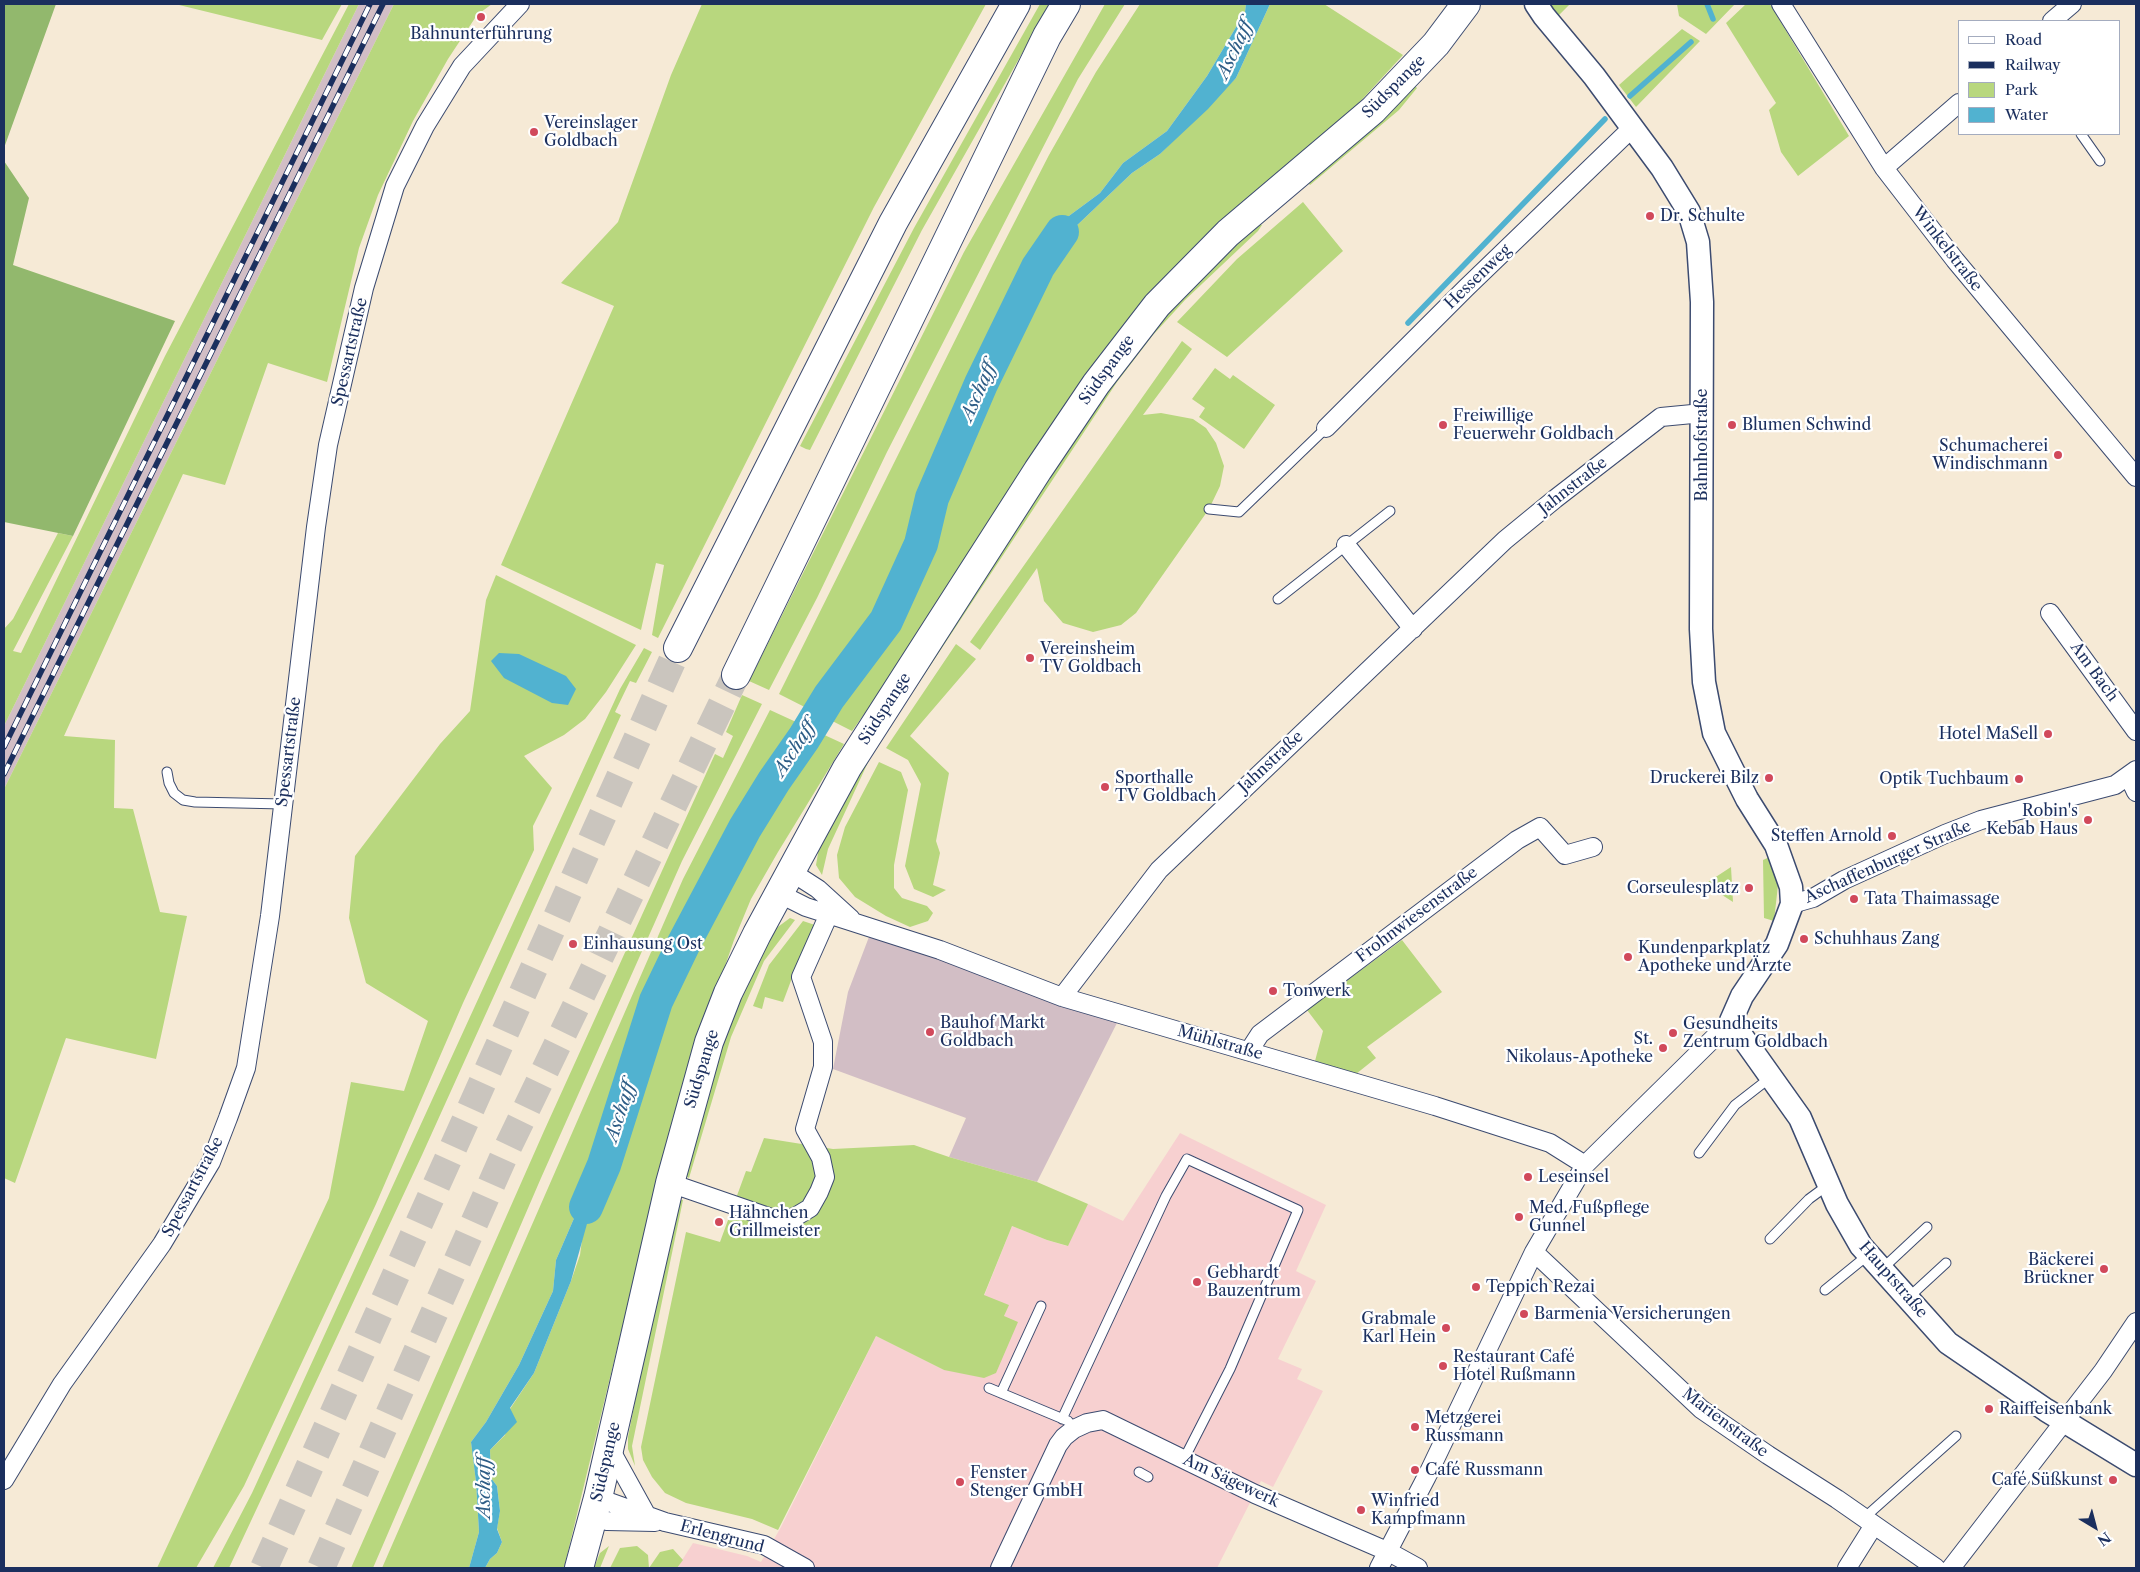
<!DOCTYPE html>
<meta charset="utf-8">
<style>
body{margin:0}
#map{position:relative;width:2140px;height:1572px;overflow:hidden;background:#f6ead6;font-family:"Libre Caslon Text",serif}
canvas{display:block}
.frame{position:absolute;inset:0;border:5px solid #1b2f5e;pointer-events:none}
.legend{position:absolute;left:1958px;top:20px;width:162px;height:115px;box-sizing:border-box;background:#fff;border:1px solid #a4acbf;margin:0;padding:6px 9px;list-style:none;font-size:15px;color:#1b2f5e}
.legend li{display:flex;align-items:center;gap:10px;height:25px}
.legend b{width:25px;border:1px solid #a4acbf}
.north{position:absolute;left:2070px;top:1502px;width:50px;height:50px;-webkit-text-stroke:4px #fff;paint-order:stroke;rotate:143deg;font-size:14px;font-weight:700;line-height:20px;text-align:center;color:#1b2f5e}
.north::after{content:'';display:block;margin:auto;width:18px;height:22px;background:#1b2f5e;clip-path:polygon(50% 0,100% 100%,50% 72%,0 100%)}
</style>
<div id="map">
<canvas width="2140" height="1572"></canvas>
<div class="frame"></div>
<ul class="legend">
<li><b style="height:6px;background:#fff"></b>Road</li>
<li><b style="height:6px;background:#1b2f5e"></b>Railway</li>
<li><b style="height:14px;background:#b8d77e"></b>Park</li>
<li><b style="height:14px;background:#51b2d0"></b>Water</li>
</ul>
<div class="north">N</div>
</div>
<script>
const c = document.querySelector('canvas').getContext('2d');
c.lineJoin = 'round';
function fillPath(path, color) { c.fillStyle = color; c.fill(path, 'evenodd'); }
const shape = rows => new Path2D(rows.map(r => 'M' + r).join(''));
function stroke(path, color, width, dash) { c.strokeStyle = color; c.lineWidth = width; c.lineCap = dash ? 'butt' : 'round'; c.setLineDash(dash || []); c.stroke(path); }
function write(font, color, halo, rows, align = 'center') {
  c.font = font + ' "Libre Caslon Text",serif'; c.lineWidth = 4.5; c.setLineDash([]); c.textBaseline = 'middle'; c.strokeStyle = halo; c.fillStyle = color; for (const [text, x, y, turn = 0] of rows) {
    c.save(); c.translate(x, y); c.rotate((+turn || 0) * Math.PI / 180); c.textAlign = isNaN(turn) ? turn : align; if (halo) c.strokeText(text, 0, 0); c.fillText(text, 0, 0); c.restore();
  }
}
const built = shape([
 [1180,1133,1326,1205,1296,1271,1316,1281,1278,1359,1302,1369,1297,1379,1323,1391,1273,1487,1261,1481,1217,1568,677,1568,693,1543,747,1556,761,1562,781,1527,876,1336,944,1370,1004,1316,1008,1305,984,1296,1012,1226,1047,1240,1067,1246,1088,1204,1123,1221]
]);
const industrial = shape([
 [359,4,394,4,4,789,4,726],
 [872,929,1121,1015,1037,1182,949,1157,966,1118,833,1069,848,992]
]);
const green = shape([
 [175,4,342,4,322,40],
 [349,4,359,4,4,726,4,629,13,619,58,533,73,536,13,651,21,653,165,356],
 [394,4,492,4,477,15,448,59,413,121,378,195,359,248,327,382,268,363,225,485,183,474,64,736,115,740,114,808,133,809,160,912,187,916,156,1059,66,1038,15,1183,4,1178,4,789],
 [702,4,986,4,874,207,658,638,652,635,664,565,656,563,641,630,501,565,614,306,561,283,618,222,671,75],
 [1040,4,1050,4,922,230,810,450,806,449,800,446,914,228],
 [1105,4,1125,4,1078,79,887,452,817,598,769,690,749,681,964,252],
 [1140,4,1246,4,1245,12,1207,76,1167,131,1123,163,1100,193,1058,224,1049,261,1071,231,1132,173,1160,154,1236,78,1270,4,1324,4,1403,55,1345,118,1210,232,852,731,779,694,993,264,1049,155,1096,72],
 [1550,4,1570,4,1558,16],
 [1677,4,1735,4,1706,34,1679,16],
 [1746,4,1770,4,1849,136,1798,176,1781,152,1769,110,1776,103,1726,23],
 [1682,29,1700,41,1636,107,1619,85],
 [1414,85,1417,88,1399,110,1310,185,1305,179],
 [1303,202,1343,251,1227,357,1177,322,1237,259],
 [1258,223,1262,225,1258,231,1185,300,1153,335,1117,382,880,742,917,679,1111,381,1177,297],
 [1182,341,1192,349,1143,415,1161,413,1193,419,1206,428,1216,443,1224,466,1220,486,1209,509,1136,613,1121,625,1093,632,1063,623,1044,601,1037,568,980,650,970,642],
 [1215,368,1230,379,1233,375,1275,405,1244,449,1199,417,1205,408,1192,399],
 [496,575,636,645,606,692,585,719,564,735,524,756,552,788,533,826,534,850,463,1003,376,1204,244,1486,196,1568,157,1568,329,1198,351,1082,404,1091,428,1021,366,983,349,918,355,856,440,744,470,711,486,600],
 [956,644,976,659,910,736,949,773,936,841,940,853,933,885,946,890,933,897,914,889,905,866,921,784,908,760,886,748],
 [644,648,652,652,636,683,630,681,615,712,621,715,422,1155,229,1568,213,1568,252,1493,313,1360,620,689],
 [742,695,762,704,682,861,655,922,541,1178,373,1568,351,1568,544,1131,715,754,723,758,733,736,726,732],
 [770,710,844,744,778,852,751,899,734,940,673,1117,564,1568,485,1568,490,1559,497,1553,502,1542,497,1528,500,1511,497,1486,491,1478,490,1450,505,1435,510,1409,534,1373,571,1281,580,1255,583,1232,596,1199,603,1165,578,1209,556,1260,553,1291,519,1365,486,1422,471,1442,476,1482,479,1532,469,1568,382,1568,683,879],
 [730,843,700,928,685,928,729,844],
 [867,756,870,758,828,849,822,875,816,865,820,842],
 [879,762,901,772,908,790,894,865,894,888,902,898,927,906,933,913,928,921,910,927,886,916,855,897,839,878,837,855,845,827],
 [1772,856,1777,869,1778,885,1774,921,1764,918,1763,860],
 [1731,867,1733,902,1705,884],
 [790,918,795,920,764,961,731,1037,689,1178,682,1174,721,1042,771,932],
 [803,921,815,925,801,954,783,1002,765,997,762,1009,753,1006,769,965],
 [1402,940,1442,992,1367,1047,1376,1058,1356,1074,1315,1061,1323,1031,1307,1010],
 [764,1138,833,1149,914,1145,949,1157,1037,1182,1088,1204,1068,1246,1047,1240,1012,1226,984,1295,1009,1305,1004,1316,1018,1322,996,1373,984,1378,944,1370,876,1336,778,1530,752,1519,686,1503,665,1493,652,1477,643,1460,641,1447,686,1232,720,1242,746,1171,751,1172],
 [675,1199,683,1200,632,1446,635,1466,628,1449,628,1437],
 [609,1546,600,1568,594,1568,600,1553],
 [637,1546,648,1555,649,1568,660,1552,673,1549,683,1560,677,1568,610,1568,620,1548]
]);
const forest = shape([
 [4,4,56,4,4,148],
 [4,161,29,198,13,265,175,321,73,536,4,522]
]);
const water = shape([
 [1246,4,1270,4,1236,78,1208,109,1160,154,1132,173,1071,231,1049,261,1022,280,1058,224,1100,193,1123,163,1167,131,1207,76,1245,12],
 [499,653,519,654,566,676,576,689,568,705,552,703,504,678,491,661],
 [729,843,738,854,707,910,700,928,685,928],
 [604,1163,571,1281,534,1373,510,1408,517,1422,490,1450,491,1478,497,1486,500,1511,497,1529,502,1542,497,1553,490,1559,485,1568,469,1568,479,1532,476,1482,471,1442,486,1422,519,1365,553,1291,556,1260,578,1209]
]);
const stream = shape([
 [1707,4,1713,19],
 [1630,96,1691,42],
 [1408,323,1605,119]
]);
const river = shape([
 [586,1207,604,1165,656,1001,683,945,745,828,774,781,804,738,829,697,886,621,921,544,932,498,981,384,1038,267,1062,232]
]);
const motorwayTunnel = shape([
 [264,1568,678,648],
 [321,1568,507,1149,736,675]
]);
const service = shape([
 [2081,134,2100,161],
 [1209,509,1239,512,1326,428],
 [1278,599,1390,511],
 [167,772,169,783,174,793,183,800,195,802,283,804],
 [1699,1153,1735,1105,1771,1077],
 [1770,1239,1809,1199,1828,1185],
 [1882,1269,1927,1227],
 [1825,1290,1868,1255],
 [1908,1298,1946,1263],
 [989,1388,1068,1421,1074,1429],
 [1001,1393,1041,1306],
 [1062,1419,1166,1196,1187,1159,1298,1210,1230,1369,1184,1459],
 [1139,1472,1148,1477],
 [1864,1518,1956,1436]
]);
const minor = shape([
 [1781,4,1884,168,1955,260,2136,477],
 [2052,21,2072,4],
 [1884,168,1959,103],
 [1326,428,1466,288,1632,128],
 [1346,545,1413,629],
 [2050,613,2136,731],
 [2129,777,2136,792],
 [790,871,818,889,851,919],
 [778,893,806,907,940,950,1062,997,1435,1106,1550,1143,1585,1165],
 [1792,904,1813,898,1844,880,1945,834,1981,820,2115,785,2136,770],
 [1062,997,1159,870,1505,540,1555,499,1661,417,1703,413],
 [1249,1051,1260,1034,1517,840,1540,827,1565,855,1593,847],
 [670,1183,780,1221,795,1217,810,1208,819,1192,825,1177,821,1158,805,1129,823,1067,823,1042,801,977,829,914],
 [1534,1252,1701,1409,1768,1455,1837,1499,1936,1568],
 [609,1447,646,1514],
 [4,1480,62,1384,162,1244,211,1162,228,1118,246,1068,270,916,316,527,328,445,364,288,395,186,425,126,462,66,520,4],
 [598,1498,665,1522,764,1545,805,1568],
 [593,1518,607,1521,655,1522],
 [1000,1568,1058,1445,1064,1437,1074,1429,1087,1423,1103,1420,1255,1494,1389,1552,1418,1568],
 [1379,1568,1427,1476,1534,1252,1585,1165,1731,1021],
 [1847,1568,1874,1525],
 [1951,1568,2103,1371,2136,1322]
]);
const tertiary = shape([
 [1536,4,1544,16,1594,76,1662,168,1689,212,1698,242,1702,302,1701,629,1704,682,1714,733,1747,799,1776,845,1791,887,1792,904,1777,944,1742,996,1731,1021,1800,1118,1837,1204,1861,1246,1948,1343,2046,1410,2136,1465]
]);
const primary = shape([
 [579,1568,598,1498,670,1183,709,1042,728,993,757,934,847,768,1038,470,1096,384,1157,305,1228,233,1373,110,1436,44,1466,4]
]);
const motorway = shape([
 [678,648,893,223,1016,4],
 [736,675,1047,36,1066,4]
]);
const rail = shape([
 [4,747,370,4],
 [4,774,383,4]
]);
const markers = [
 [481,17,5,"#d1495b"],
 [534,132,5,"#d1495b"],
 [1650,216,5,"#d1495b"],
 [1443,425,5,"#d1495b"],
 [1732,425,5,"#d1495b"],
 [2058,455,5,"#d1495b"],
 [1030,658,5,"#d1495b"],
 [2048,734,5,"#d1495b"],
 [1769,778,5,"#d1495b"],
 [2019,779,5,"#d1495b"],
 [1105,787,5,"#d1495b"],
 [2088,820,5,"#d1495b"],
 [1892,836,5,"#d1495b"],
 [1749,888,5,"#d1495b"],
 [1854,899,5,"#d1495b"],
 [1804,939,5,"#d1495b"],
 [573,944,5,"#d1495b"],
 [1628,957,5,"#d1495b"],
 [1273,991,5,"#d1495b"],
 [930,1032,5,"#d1495b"],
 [1673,1033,5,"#d1495b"],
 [1663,1048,5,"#d1495b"],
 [1528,1177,5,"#d1495b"],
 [1519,1217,5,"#d1495b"],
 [719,1222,5,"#d1495b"],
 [2104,1269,5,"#d1495b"],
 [1197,1282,5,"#d1495b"],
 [1476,1287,5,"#d1495b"],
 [1524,1314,5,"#d1495b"],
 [1446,1328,5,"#d1495b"],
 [1443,1366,5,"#d1495b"],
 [1989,1409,5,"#d1495b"],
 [1415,1427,5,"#d1495b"],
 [1415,1470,5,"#d1495b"],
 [2113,1480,5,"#d1495b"],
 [960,1482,5,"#d1495b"],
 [1361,1510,5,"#d1495b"]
];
const poiNames = [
 ["Bahnunterführung",481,34,"center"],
 ["Vereinslager",544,123],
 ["Goldbach",544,141],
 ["Dr. Schulte",1660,216],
 ["Freiwillige",1453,416],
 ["Feuerwehr Goldbach",1453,434],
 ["Blumen Schwind",1742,425],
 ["Schumacherei",2048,446,"right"],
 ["Windischmann",2048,464,"right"],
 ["Vereinsheim",1040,649],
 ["TV Goldbach",1040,667],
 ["Hotel MaSell",2038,734,"right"],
 ["Sporthalle",1115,778],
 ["TV Goldbach",1115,796],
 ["Druckerei Bilz",1759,778,"right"],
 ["Optik Tuchbaum",2009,779,"right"],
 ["Robin's",2078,811,"right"],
 ["Kebab Haus",2078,829,"right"],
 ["Steffen Arnold",1882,836,"right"],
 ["Corseulesplatz",1739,888,"right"],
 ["Tata Thaimassage",1864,899],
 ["Schuhhaus Zang",1814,939],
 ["Einhausung Ost",583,944],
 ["Kundenparkplatz",1638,948],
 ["Apotheke und Ärzte",1638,966],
 ["Tonwerk",1283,991],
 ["Bauhof Markt",940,1023],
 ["Goldbach",940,1041],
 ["Gesundheits",1683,1024],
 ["Zentrum Goldbach",1683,1042],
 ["St.",1653,1039,"right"],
 ["Nikolaus-Apotheke",1653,1057,"right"],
 ["Leseinsel",1538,1177],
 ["Med. Fußpflege",1529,1208],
 ["Gunnel",1529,1226],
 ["Hähnchen",729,1213],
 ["Grillmeister",729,1231],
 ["Bäckerei",2094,1260,"right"],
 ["Brückner",2094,1278,"right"],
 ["Gebhardt",1207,1273],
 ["Bauzentrum",1207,1291],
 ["Teppich Rezai",1486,1287],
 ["Barmenia Versicherungen",1534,1314],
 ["Grabmale",1436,1319,"right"],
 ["Karl Hein",1436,1337,"right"],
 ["Restaurant Café",1453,1357],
 ["Hotel Rußmann",1453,1375],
 ["Raiffeisenbank",1999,1409],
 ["Metzgerei",1425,1418],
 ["Russmann",1425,1436],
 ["Café Russmann",1425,1470],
 ["Fenster",970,1473],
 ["Stenger GmbH",970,1491],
 ["Café Süßkunst",2103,1480,"right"],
 ["Winfried",1371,1501],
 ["Kampfmann",1371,1519]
];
const streetNames = [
 ["Südspange",1394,87,-45],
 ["Winkelstraße",1947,249,52],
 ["Hessenweg",1478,277,-44],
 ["Spessartstraße",350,352,-77],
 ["Südspange",1107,370,-54],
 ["Bahnhofstraße",1702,445,-90],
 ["Jahnstraße",1573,486,-38],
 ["Am Bach",2094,672,54],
 ["Südspange",885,709,-57],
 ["Spessartstraße",289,752,-83],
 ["Jahnstraße",1271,762,-43],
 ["Aschaffenburger Straße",1888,862,-24],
 ["Frohnwiesenstraße",1417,915,-37],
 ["Mühlstraße",1220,1043,16],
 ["Südspange",702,1069,-73],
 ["Spessartstraße",193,1187,-62],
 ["Hauptstraße",1893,1280,49],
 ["Marienstraße",1725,1423,37],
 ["Südspange",606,1462,-77],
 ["Am Sägewerk",1231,1481,25],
 ["Erlengrund",722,1537,15]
];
const waterNames = [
 ["Aschaff",1235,50,-65],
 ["Aschaff",979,392,-66],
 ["Aschaff",795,749,-57],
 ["Aschaff",621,1112,-72],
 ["Aschaff",485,1488,-90]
];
fillPath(built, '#f7d0d0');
fillPath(industrial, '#d2bec5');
fillPath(green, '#b8d77e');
fillPath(forest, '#92b86d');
fillPath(water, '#51b2d0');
stroke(stream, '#51b2d0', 5.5);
stroke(river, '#51b2d0', 34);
stroke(motorwayTunnel, '#cac5be', 28, [28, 14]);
stroke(service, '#3c4b70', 11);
stroke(minor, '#3c4b70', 20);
stroke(tertiary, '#3c4b70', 25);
stroke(primary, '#3c4b70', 30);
stroke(motorway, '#3c4b70', 30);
stroke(service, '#fff', 9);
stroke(minor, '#fff', 18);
stroke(tertiary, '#fff', 22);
stroke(primary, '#fff', 28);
stroke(motorway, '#fff', 28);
stroke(rail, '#1b2f5e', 5.5);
stroke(rail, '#fff', 4, [11]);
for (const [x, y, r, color] of markers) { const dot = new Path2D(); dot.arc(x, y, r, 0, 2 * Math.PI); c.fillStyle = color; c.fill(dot); stroke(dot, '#fff', 2); }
write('16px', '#1b2f5e', '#fff', poiNames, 'left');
write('16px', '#1b2f5e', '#fff', streetNames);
write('italic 18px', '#2e5d86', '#fff', waterNames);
</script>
